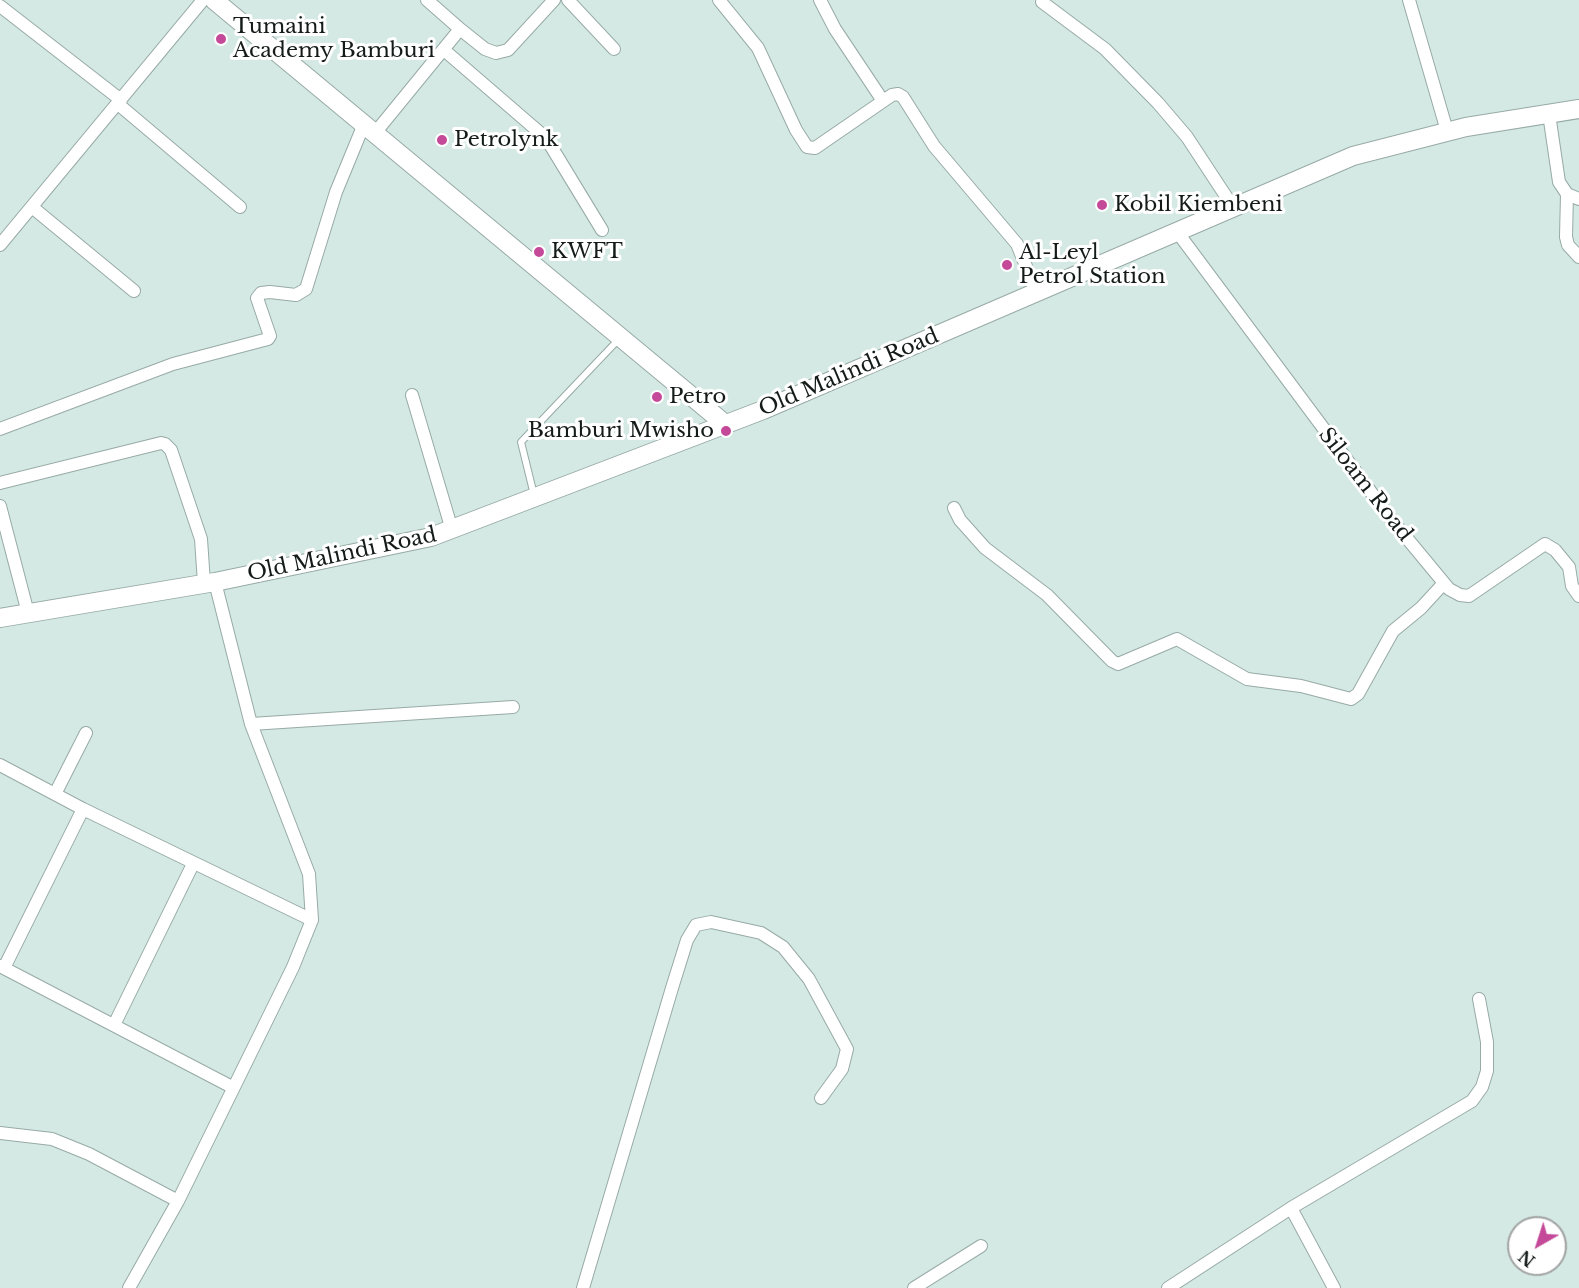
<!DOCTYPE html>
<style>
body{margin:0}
#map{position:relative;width:1579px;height:1288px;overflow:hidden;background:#d5e9e4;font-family:"Libre Baskerville",serif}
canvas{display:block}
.north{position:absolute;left:1507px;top:1216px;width:60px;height:60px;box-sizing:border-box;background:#fff;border:2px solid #a1a4a3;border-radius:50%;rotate:219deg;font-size:16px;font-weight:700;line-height:24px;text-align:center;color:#141b19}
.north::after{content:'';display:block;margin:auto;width:21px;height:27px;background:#c54999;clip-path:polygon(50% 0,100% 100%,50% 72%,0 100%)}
</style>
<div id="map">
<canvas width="1579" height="1288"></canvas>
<div class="north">N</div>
</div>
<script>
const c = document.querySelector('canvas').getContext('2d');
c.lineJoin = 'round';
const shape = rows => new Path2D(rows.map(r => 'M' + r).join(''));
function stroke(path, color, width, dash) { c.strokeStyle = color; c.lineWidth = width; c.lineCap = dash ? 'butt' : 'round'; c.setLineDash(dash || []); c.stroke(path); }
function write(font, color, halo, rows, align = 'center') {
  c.font = font + ' "Libre Baskerville",serif'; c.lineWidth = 6; c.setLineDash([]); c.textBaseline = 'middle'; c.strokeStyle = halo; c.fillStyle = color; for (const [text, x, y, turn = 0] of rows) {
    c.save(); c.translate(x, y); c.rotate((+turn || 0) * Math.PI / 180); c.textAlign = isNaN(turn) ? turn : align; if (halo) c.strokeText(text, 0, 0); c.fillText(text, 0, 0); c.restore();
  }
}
const service = shape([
 [534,495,521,442,619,339]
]);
const minor = shape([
 [568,0,614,49],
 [719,0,758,48,796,130,807,147,815,148,892,95,898,94,903,97,934,146,1017,244,1036,291],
 [820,0,835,29,883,101],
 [1409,0,1447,131],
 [1042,2,1105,49,1158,103,1187,137,1233,207],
 [0,6,121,100],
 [460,29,485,49,496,53,508,50,554,0],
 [444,50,546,138,602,230],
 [118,104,240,207],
 [1549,114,1559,182,1567,194,1579,199],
 [375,133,460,29,427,0],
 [1567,194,1566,237,1568,245,1579,257],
 [32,207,134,291],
 [1178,233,1391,519,1449,589,1460,595,1469,596,1545,544,1555,550,1569,567,1572,586,1579,596],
 [0,245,203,0],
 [412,395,452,530],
 [0,429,173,364,268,339,270,336,257,298,261,293,270,292,296,295,306,289,336,192,364,124],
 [0,483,161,443,165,444,171,450,201,539,204,583],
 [0,506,28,613],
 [954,508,960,520,985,548,1047,595,1112,661,1118,664,1177,639,1247,679,1301,686,1351,699,1358,694,1393,631,1421,608,1444,583],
 [251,724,513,707],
 [0,765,83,809,312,920],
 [55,794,86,733],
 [0,966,232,1087],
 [4,968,83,809],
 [114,1025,193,864],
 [0,1133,52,1139,89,1154,178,1201],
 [1291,1208,1334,1288],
 [129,1288,178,1201,293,967,312,920,309,874,251,724,215,582],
 [583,1288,672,988,687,940,696,925,711,922,761,933,783,947,809,979,847,1049,842,1069,821,1098],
 [914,1288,981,1246],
 [1168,1288,1291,1208,1472,1101,1482,1087,1487,1071,1487,1042,1479,999]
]);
const secondary = shape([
 [214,0,725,424],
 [0,618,215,582,431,537,763,410,1353,156,1466,127,1579,109]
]);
const markers = [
 [221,39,6,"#c54999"],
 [442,140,6,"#c54999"],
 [1102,205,6,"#c54999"],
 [539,252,6,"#c54999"],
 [1007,265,6,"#c54999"],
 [657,397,6,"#c54999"],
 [726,431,6,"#c54999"]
];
const poiNames = [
 ["Tumaini",233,27],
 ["Academy Bamburi",233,51],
 ["Petrolynk",454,140],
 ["Kobil Kiembeni",1114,205],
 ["KWFT",551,252],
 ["Al-Leyl",1019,253],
 ["Petrol Station",1019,277],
 ["Petro",669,397],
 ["Bamburi Mwisho",714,431,"right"]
];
const streetNames = [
 ["Old Malindi Road",849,373,-23],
 ["Siloam Road",1365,485,52],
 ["Old Malindi Road",342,555,-12]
];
stroke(service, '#97aaa6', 8);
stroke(minor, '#97aaa6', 14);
stroke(secondary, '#97aaa6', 20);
stroke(service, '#fff', 6);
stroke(minor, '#fff', 12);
stroke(secondary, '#fff', 18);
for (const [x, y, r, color] of markers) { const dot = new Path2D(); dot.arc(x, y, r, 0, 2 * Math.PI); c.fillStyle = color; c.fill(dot); stroke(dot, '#fff', 2); }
write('21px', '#141b19', '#fff', poiNames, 'left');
write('21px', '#141b19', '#fff', streetNames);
</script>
